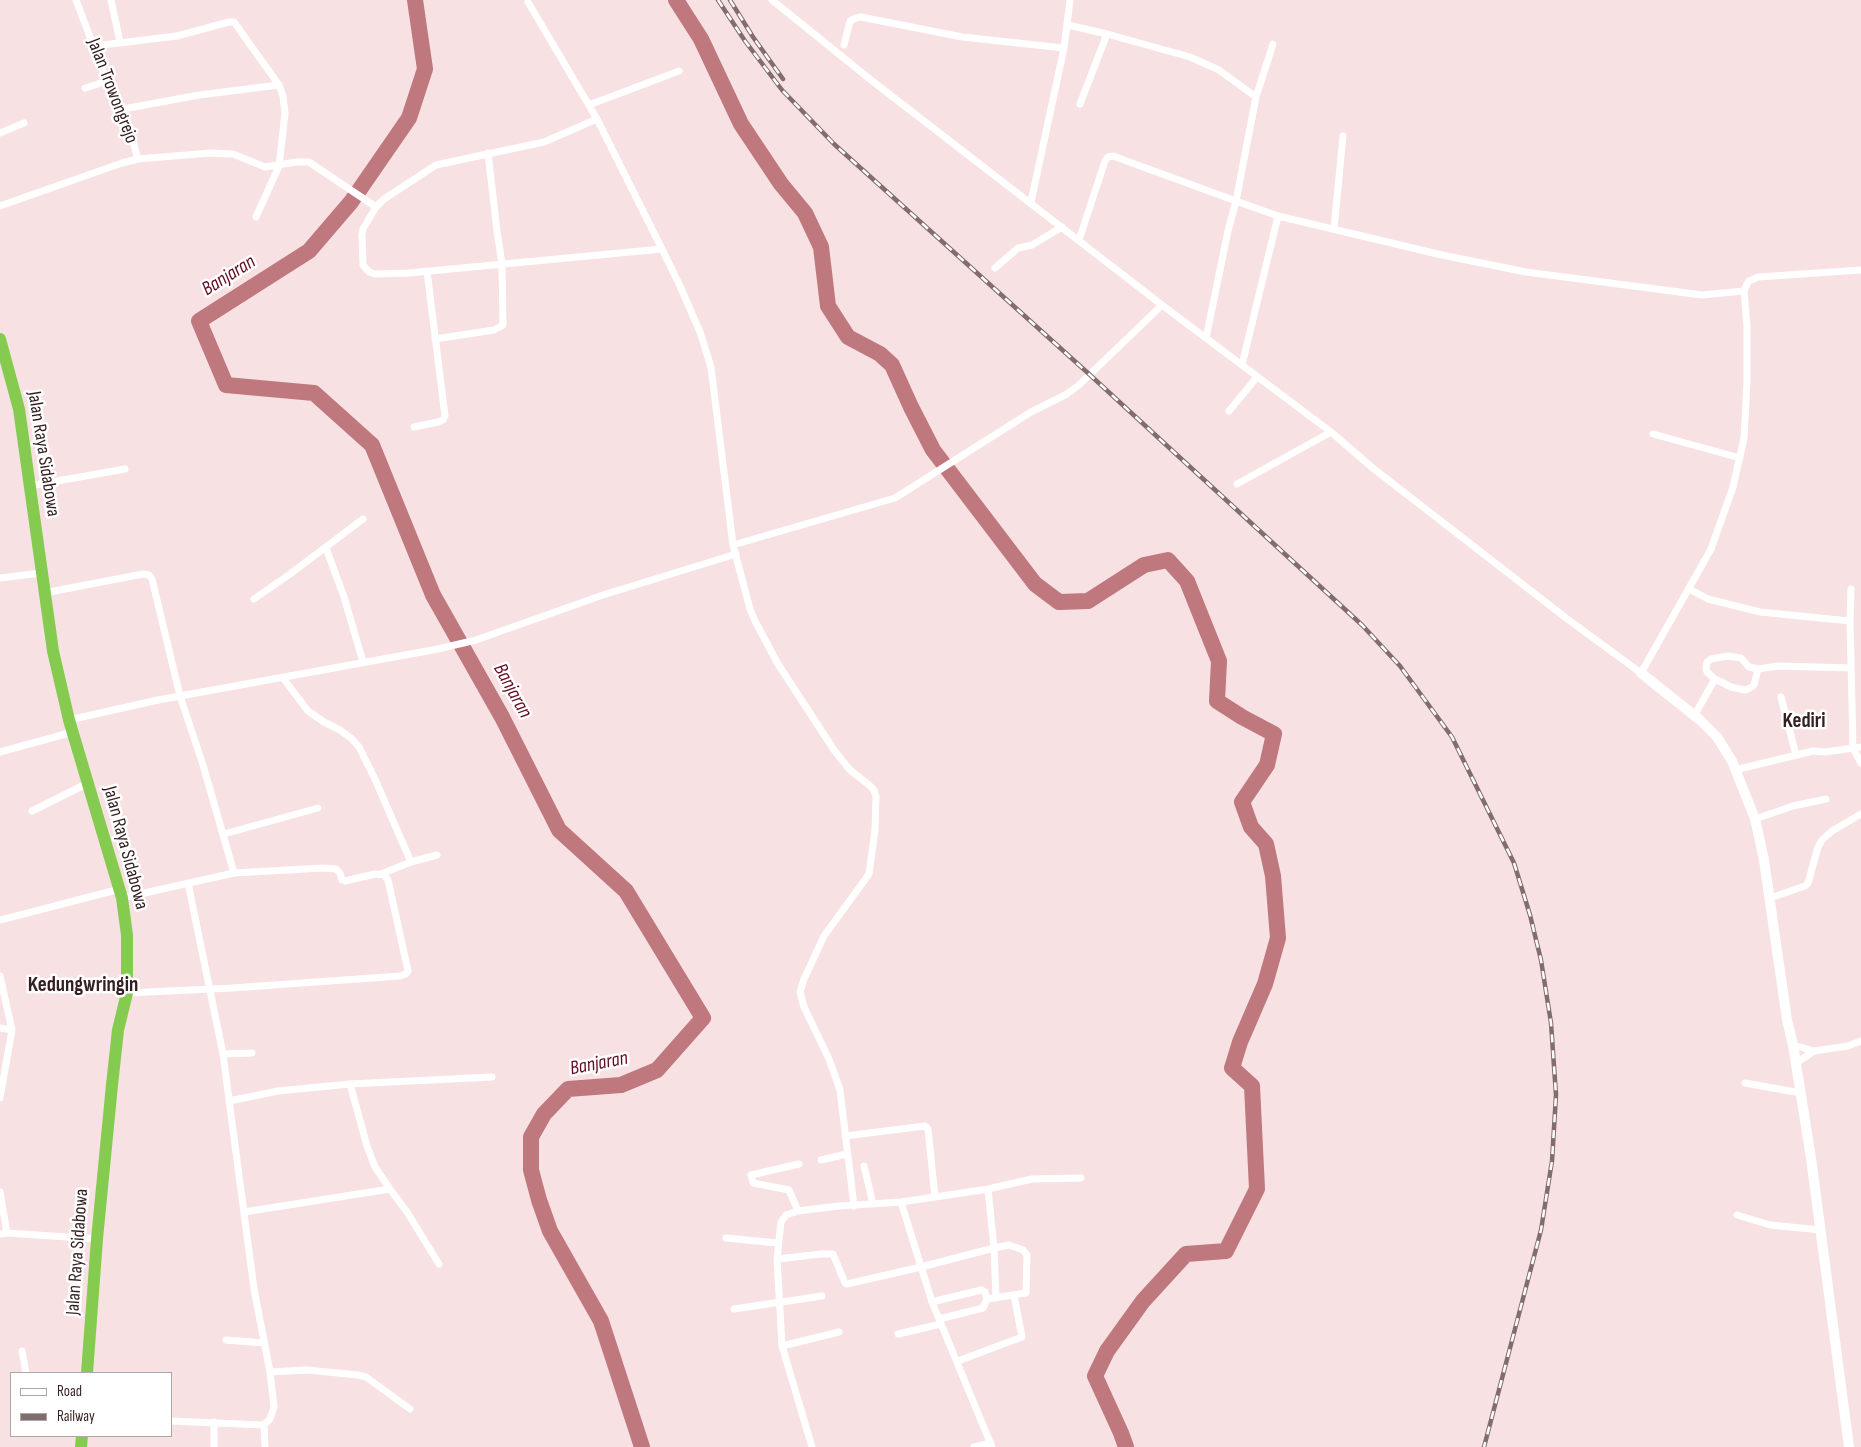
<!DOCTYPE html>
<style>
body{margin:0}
#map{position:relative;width:1861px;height:1447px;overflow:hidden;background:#f8e1e2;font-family:"Sofia Sans Condensed",sans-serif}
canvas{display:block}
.legend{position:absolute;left:10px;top:1372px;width:162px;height:65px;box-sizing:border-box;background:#fff;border:1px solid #ada5a6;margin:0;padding:6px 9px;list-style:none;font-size:15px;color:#331f20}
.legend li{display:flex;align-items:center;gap:10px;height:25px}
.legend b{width:25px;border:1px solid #ada5a6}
</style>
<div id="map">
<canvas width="1861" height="1447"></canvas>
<ul class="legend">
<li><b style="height:6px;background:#fff"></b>Road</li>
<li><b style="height:6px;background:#826d6e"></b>Railway</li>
</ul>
</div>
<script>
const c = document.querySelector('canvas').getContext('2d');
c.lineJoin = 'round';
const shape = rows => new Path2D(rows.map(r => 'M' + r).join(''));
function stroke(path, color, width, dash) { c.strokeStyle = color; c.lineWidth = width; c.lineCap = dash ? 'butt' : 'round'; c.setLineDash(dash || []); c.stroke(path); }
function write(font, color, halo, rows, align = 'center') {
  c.font = font + ' "Sofia Sans Condensed",sans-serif'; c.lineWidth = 5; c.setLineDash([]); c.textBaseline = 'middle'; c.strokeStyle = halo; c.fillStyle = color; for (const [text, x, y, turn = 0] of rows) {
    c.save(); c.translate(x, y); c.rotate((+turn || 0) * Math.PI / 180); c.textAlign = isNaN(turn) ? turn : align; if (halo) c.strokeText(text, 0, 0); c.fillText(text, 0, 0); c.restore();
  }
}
const river = shape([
 [415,0,425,69,409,118,351,202,309,251,199,321,226,385,314,393,372,445,433,595,502,717,559,830,626,891,703,1018,657,1070,621,1085,568,1089,544,1114,531,1137,531,1170,539,1200,550,1231,601,1321,642,1447],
 [676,0,701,39,741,124,781,184,805,213,821,247,828,306,848,337,880,354,892,365,911,407,933,450,1035,584,1059,602,1088,601,1144,565,1168,560,1187,581,1219,661,1217,701,1242,717,1274,734,1267,765,1242,802,1251,827,1266,844,1273,876,1278,938,1265,984,1240,1042,1232,1068,1252,1086,1257,1189,1226,1251,1186,1254,1143,1301,1107,1351,1095,1376,1121,1433,1126,1447]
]);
const street = shape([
 [111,0,120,42],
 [772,0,871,80,1162,305,1331,432,1374,469,1566,618,1641,673,1711,549,1733,487,1744,438,1747,382,1747,326,1744,291,1747,284,1749,281,1758,277,1861,270],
 [528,2,597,119],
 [1068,25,1107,34,1190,57,1219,70,1256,97],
 [844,45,850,21,856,18,861,17,962,37,1064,48],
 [94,46,177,36,229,22,234,22,279,85,283,96,285,113,279,166,256,217],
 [85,88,107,81],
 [1080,104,1107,34],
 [589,105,679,71],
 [118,110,199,95,279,85],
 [0,133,24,123],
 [138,159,210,153,233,154,265,167,297,162,309,162,376,207],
 [1031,202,1064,48,1070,0],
 [0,206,122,163,138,159,129,127,118,110,110,90,76,0],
 [1334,229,1343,136],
 [1079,240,1105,161,1108,157,1113,156,1236,201,1256,97,1273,44],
 [662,249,409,273,375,274,369,272,363,265,362,235,363,229,376,207,384,199,436,165,544,142,597,119,662,249,680,286,700,332,711,367,733,545,750,609,755,621,778,664,834,750,850,770,869,785,874,790,876,797,875,830,869,874,824,936,804,979,800,992,804,1007,829,1059,840,1090,854,1206],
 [995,268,1018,248,1032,245,1062,227],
 [1206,338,1228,231,1236,201,1278,216,1442,255,1526,272,1702,295,1744,291],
 [435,339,494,330,503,325,502,264,497,231,488,153],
 [1242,365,1278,216],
 [1229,411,1257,377],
 [414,427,438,422,443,420,445,416,427,271],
 [1653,434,1740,458],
 [1237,484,1331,432],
 [29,486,125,469],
 [733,545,895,498,1031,412,1067,394,1079,385,1162,305],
 [326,548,344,597,363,662],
 [0,578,41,573],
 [1689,589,1708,599,1760,612,1850,621,1853,748,1861,763],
 [44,593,143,574,149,575,152,579,180,696,203,765,234,873,122,898],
 [254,599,290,574,363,519],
 [1850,621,1851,589],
 [283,678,308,711,324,722,340,730,352,739,359,747,374,777,411,862],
 [1715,679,1707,672,1706,668,1707,662,1711,659,1728,656,1741,658,1749,667,1758,669],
 [1781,697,1796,755],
 [1694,716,1715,679,1731,687,1745,690,1750,688,1754,685,1758,669,1778,666,1851,668],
 [69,720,158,700,438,649,476,640,603,595,736,554],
 [0,752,73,732],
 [1735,770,1813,751,1825,752,1861,747],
 [32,811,88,783],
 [1755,819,1793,806,1826,799],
 [224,834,318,808],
 [381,874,411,862,437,855],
 [188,883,223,1054,254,1289,270,1372,274,1407,270,1419,264,1425],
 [1770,898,1805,886,1808,883,1818,847,1822,840,1832,831,1861,814],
 [0,920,120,889],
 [0,976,12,1030,0,1098],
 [127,993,232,988,400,976,406,974,408,971,388,880,384,875,375,874,345,881,342,880,340,873,336,869,323,868,234,873],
 [0,1028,12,1030],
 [1793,1045,1814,1051],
 [223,1054,252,1053],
 [1796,1063,1814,1051,1848,1046,1861,1041],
 [1745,1083,1801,1093],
 [350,1084,492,1077],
 [229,1101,278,1091,350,1084,367,1146,375,1167,390,1189],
 [821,1160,847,1154],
 [864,1166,873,1204],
 [988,1189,994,1248,996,1298],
 [0,1192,7,1233],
 [935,1197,988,1189,1032,1179,1081,1178],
 [901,1202,932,1302,992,1447],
 [798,1211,789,1190,753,1183,751,1175,799,1164],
 [244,1212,390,1189,407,1212,439,1264],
 [1737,1215,1770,1225,1821,1230],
 [0,1234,7,1233,97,1239],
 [726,1238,777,1243],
 [777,1259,821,1254,833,1254,845,1283,847,1284,921,1267,994,1248,1009,1245,1023,1250,1027,1255,1026,1293,987,1299],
 [932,1302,981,1290,985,1292,987,1299,983,1308,939,1319],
 [734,1309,822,1296],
 [898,1334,941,1324],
 [226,1340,264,1343],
 [782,1346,839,1332],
 [22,1351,26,1373],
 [958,1361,1022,1337,1014,1295],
 [270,1372,307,1370,358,1375,366,1377,410,1409],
 [171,1421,264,1425,265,1447],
 [214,1447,214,1422],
 [812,1447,782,1346,777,1259,781,1222,786,1215,798,1211,839,1206,901,1202,935,1197,928,1129,925,1126,845,1136],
 [974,1447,991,1443]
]);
const secondary = shape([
 [1641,673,1700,720,1717,737,1732,761,1755,819,1764,860,1787,1020,1793,1045,1811,1158,1849,1447]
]);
const highway = shape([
 [0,339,19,409,53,651,69,720,122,898,127,935,127,993,118,1030,112,1085,97,1239,87,1373],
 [81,1447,82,1436]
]);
const rail = shape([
 [718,0,745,41,782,90,834,144,1089,374,1362,625,1400,666,1452,737,1514,863,1530,915,1541,960,1551,1023,1556,1095,1552,1161,1541,1230,1484,1447],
 [730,0,753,37,783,79]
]);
const streetNames = [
 ["Jalan Trowongrejo",112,91,69],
 ["Jalan Raya Sidabowa",43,454,81],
 ["Jalan Raya Sidabowa",125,848,75],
 ["Jalan Raya Sidabowa",78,1252,-86]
];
const waterNames = [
 ["Banjaran",229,276,-32],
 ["Banjaran",512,691,61],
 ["Banjaran",599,1064,-11]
];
const quarterNames = [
 ["Kediri",1804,722],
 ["Kedungwringin",83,986]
];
stroke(river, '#be787e', 16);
stroke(street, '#fff', 7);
stroke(secondary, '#fff', 10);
stroke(highway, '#85cb4f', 12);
stroke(rail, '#826d6e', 4.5);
stroke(rail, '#fff', 2.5, [8]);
write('19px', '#331f20', '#fff', streetNames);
write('italic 20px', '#620b21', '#fff', waterNames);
write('bold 21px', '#331f20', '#fff', quarterNames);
</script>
